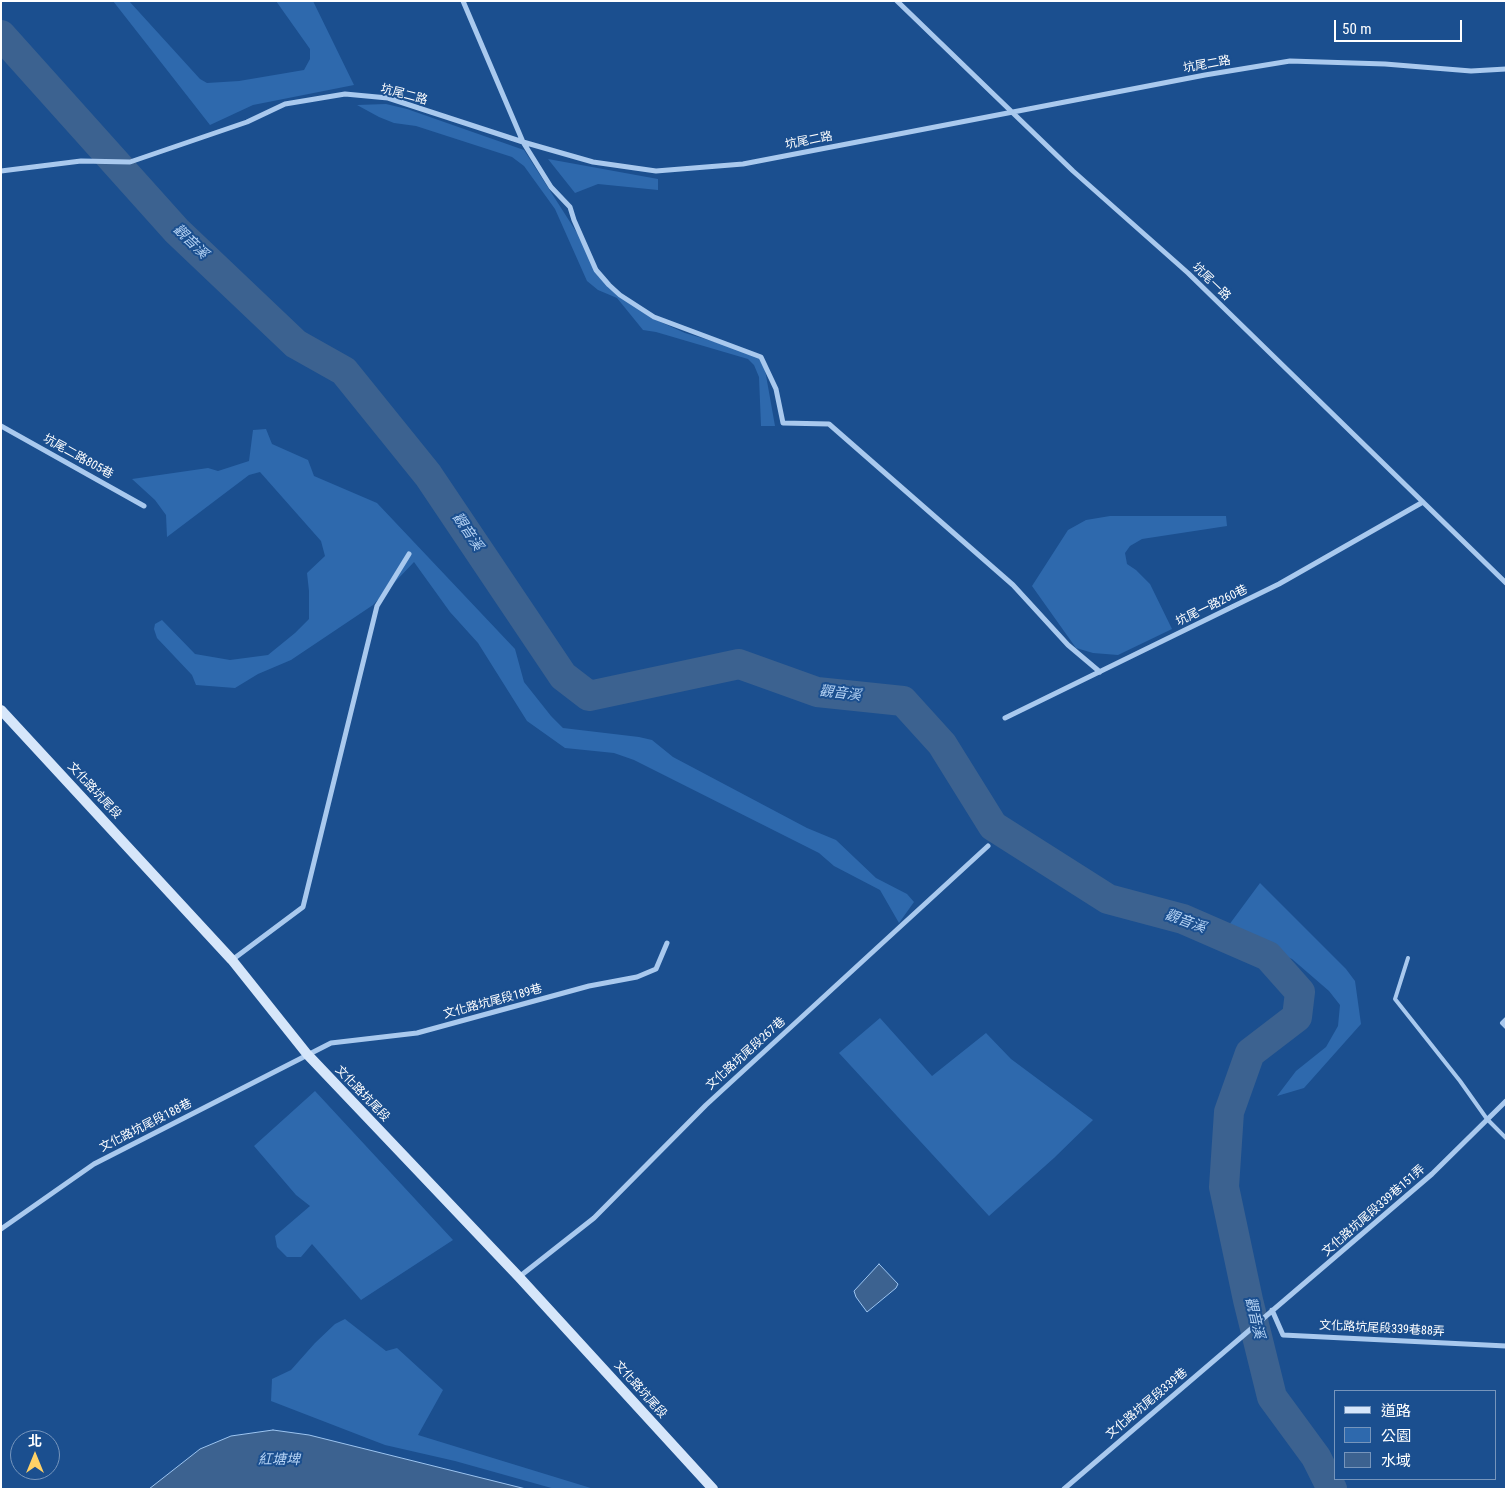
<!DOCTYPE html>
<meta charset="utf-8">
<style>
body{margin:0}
#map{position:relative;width:1507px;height:1490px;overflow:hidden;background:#1b4f8f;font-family:"Roboto Condensed","Noto Sans TC",sans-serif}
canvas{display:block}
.frame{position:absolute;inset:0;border:2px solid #fff;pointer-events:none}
.legend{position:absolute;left:1334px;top:1390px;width:162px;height:90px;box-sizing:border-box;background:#1b4f8f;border:1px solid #7695bc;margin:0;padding:6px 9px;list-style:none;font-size:15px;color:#fff}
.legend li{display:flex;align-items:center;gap:10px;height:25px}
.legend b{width:25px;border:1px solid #7695bc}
.north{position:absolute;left:10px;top:1430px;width:50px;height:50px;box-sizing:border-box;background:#1b4f8f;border:1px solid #7695bc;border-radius:50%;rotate:0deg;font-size:14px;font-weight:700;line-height:20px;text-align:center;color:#fff}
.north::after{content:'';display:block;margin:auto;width:18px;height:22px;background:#ffd166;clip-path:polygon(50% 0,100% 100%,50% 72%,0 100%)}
.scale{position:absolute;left:1334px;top:20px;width:128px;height:22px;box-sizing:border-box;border:2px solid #fff;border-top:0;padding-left:6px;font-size:15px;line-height:18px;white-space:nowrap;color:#fff;-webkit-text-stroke:4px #1b4f8f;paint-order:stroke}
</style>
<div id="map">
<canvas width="1507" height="1490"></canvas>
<div class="frame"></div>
<ul class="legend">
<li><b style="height:6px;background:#d6e6fa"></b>道路</li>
<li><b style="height:14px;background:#2e69ad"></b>公園</li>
<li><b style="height:14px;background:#3c6290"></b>水域</li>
</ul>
<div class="north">北</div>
<div class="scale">50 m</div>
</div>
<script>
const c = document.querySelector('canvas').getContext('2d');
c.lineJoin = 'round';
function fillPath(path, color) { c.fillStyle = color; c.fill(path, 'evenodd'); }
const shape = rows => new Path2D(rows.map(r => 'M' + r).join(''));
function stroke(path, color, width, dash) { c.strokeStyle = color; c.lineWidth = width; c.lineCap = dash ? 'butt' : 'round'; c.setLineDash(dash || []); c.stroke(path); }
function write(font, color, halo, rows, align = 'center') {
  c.font = font + ' "Roboto Condensed","Noto Sans TC",sans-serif'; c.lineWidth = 4; c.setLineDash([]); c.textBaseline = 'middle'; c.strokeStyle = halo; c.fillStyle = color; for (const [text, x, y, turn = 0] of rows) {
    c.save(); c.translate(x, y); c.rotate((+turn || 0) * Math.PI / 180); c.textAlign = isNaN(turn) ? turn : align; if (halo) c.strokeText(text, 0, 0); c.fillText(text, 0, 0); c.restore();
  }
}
const green = shape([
 [113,1,129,1,200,79,207,83,239,81,304,70,310,59,310,49,276,1,313,1,354,85,253,105,210,125],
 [386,104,407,109,524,150,579,236,598,276,654,319,685,333,759,355,764,364,775,426,761,426,759,377,754,365,748,359,656,332,643,330,617,298,598,290,587,281,555,209,524,166,512,157,416,126,394,123,379,117,357,105],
 [548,159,658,179,658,190,598,184,575,193],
 [266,429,272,444,308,460,314,476,377,503,515,649,524,682,551,716,563,728,639,737,652,740,673,757,807,828,836,840,876,878,907,894,914,902,899,923,880,890,834,866,819,853,634,760,614,753,565,748,527,721,478,643,450,612,414,562,373,605,291,660,258,674,235,688,196,685,192,675,157,638,154,629,155,624,162,620,195,654,230,660,268,655,295,633,309,619,309,591,307,573,325,556,321,541,260,472,249,475,167,537,166,515,155,500,132,479,208,468,218,471,249,461,253,430],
 [1110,516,1226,516,1227,526,1142,539,1130,546,1125,553,1127,564,1136,570,1150,584,1172,629,1118,655,1093,653,1076,648,1032,586,1068,530,1086,520],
 [1260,883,1346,969,1355,981,1361,1024,1304,1088,1277,1096,1296,1071,1326,1047,1338,1026,1340,1005,1329,991,1292,959,1226,929],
 [880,1018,932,1076,986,1033,1011,1059,1093,1120,1054,1158,989,1216,839,1053],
 [315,1091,453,1240,361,1300,312,1244,301,1257,287,1257,277,1247,275,1236,310,1206,296,1195,254,1146],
 [345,1319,386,1351,397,1348,443,1390,418,1435,594,1489,555,1489,455,1461,385,1445,271,1401,272,1379,291,1370,315,1343,335,1324]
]);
const water = shape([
 [879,1264,898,1284,896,1288,867,1312,856,1297,854,1291,879,1264],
 [273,1430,309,1435,526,1489,149,1489,200,1449,231,1436,273,1430]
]);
const river = shape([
 [1,35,176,230,296,344,344,371,428,475,563,676,589,696,739,664,817,692,903,701,942,744,993,826,1108,899,1183,919,1268,956,1300,992,1297,1017,1250,1053,1229,1112,1224,1187,1248,1300,1272,1397,1316,1457,1332,1489]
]);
const lane = shape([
 [1408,958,1395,999,1460,1081,1487,1119,1506,1138],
 [1506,1019,1502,1023,1506,1027]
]);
const street = shape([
 [463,1,523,142,551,187,570,207,574,220,596,270,609,285,620,295,654,317,761,357,776,389,783,423,829,424,1013,585,1068,645,1100,672],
 [897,1,1073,171,1188,273,1506,583],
 [1,171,81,161,130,162,247,122,285,104,345,94,388,98,523,142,593,162,656,171,743,164,1205,75,1290,61,1385,64,1471,71,1506,69],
 [1,426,144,506],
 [1005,718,1279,584,1423,502],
 [232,960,303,907,377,606,409,554],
 [1,1229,94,1164,331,1043,417,1033,589,986,637,977,656,969,667,943],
 [519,1277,594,1218,706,1105,988,846],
 [1272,1310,1283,1335,1506,1346],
 [1064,1489,1432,1174,1506,1101]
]);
const secondary = shape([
 [1,710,232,960,307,1054,519,1277,713,1489]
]);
const streetNames = [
 ["坑尾二路",1207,65,-10],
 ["坑尾二路",404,95,15],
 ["坑尾二路",809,141,-11],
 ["坑尾一路",1211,282,44],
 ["坑尾二路805巷",78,457,29],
 ["坑尾一路260巷",1212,606,-26],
 ["文化路坑尾段",94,791,47],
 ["文化路坑尾段189巷",493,1002,-15],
 ["文化路坑尾段267巷",746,1054,-42],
 ["文化路坑尾段",362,1094,46],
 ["文化路坑尾段188巷",146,1126,-27],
 ["文化路坑尾段339巷151弄",1374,1211,-41],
 ["文化路坑尾段339巷88弄",1382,1329,3],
 ["文化路坑尾段",640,1390,48],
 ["文化路坑尾段339巷",1147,1404,-40]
];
const waterNames = [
 ["觀音溪",190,242,44],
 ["觀音溪",467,532,56],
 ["觀音溪",840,694,7],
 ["觀音溪",1185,922,20],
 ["觀音溪",1254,1318,77],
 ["紅塘埤",279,1460]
];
fillPath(green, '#2e69ad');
fillPath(water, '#3c6290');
stroke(water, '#9cc4f0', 1);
stroke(river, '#3c6290', 30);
stroke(lane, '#a9c9ee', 4);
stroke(street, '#a9c9ee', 5);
stroke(secondary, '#d6e6fa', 10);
write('12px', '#fff', '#1b4f8f', streetNames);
write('italic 14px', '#b5d3f5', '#1b4f8f', waterNames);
</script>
